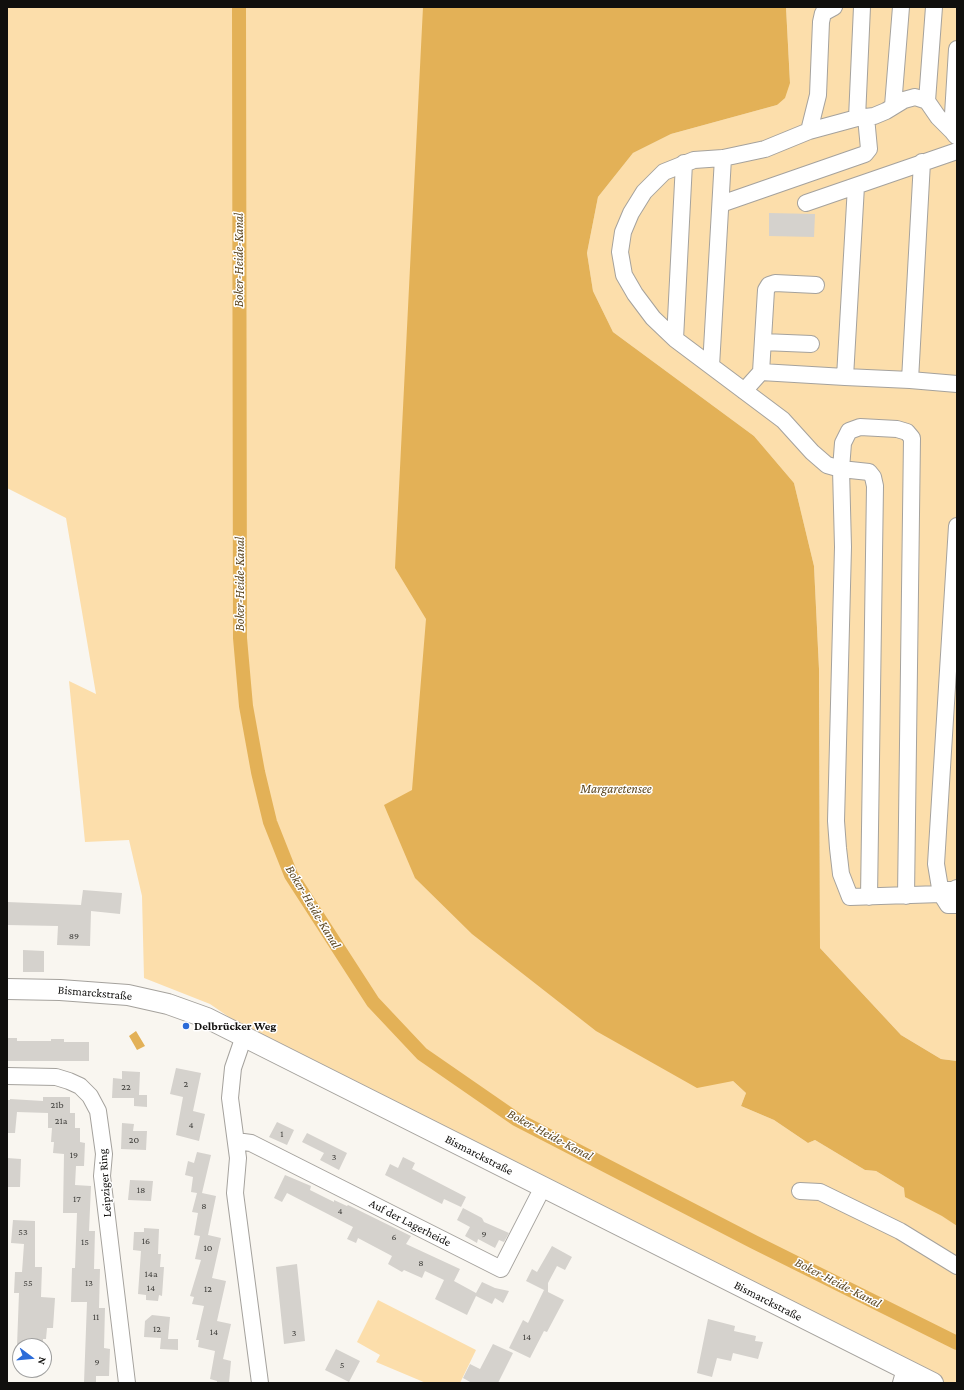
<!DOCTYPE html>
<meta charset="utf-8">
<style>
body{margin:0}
#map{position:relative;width:964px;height:1390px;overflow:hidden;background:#f9f6f0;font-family:"Crimson Pro",serif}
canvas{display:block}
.frame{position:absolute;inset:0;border:8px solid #100f0d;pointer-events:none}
.north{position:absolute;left:12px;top:1338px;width:40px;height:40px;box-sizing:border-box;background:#fff;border:1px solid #9f9f9e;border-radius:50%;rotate:106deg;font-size:11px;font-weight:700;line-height:16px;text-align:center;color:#100f0d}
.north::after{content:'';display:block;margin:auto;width:14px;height:18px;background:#2b6bd8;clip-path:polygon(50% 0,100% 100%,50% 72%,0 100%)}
</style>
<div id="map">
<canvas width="964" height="1390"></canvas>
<div class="frame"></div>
<div class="north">N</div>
</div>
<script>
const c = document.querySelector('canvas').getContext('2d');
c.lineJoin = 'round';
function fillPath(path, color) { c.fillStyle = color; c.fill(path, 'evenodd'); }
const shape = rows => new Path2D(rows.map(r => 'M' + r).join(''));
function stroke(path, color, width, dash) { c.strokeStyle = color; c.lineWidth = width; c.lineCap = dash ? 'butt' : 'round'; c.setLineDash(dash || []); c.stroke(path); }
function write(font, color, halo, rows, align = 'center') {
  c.font = font + ' "Crimson Pro",serif'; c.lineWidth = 3; c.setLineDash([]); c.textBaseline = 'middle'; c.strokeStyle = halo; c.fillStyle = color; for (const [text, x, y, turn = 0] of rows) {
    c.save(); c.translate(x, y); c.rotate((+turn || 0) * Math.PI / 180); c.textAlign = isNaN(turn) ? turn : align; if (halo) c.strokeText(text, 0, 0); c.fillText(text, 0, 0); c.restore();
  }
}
const green = shape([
 [7,7,494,7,733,1081,746,1093,741,1106,774,1120,808,1143,815,1140,865,1170,876,1171,904,1188,957,1226,957,1383,946,1383,255,1035,210,1004,144,978,142,896,129,840,85,842,69,681,96,694,66,518,7,488],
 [786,7,957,7,957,1061,941,1059,901,1035,820,948,819,669,814,566,794,483,754,436,613,332,593,291,587,253,598,197,633,153,671,134,777,105,790,82],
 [378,1300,476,1350,460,1383,426,1383,376,1362,380,1355,357,1342]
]);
const water = shape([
 [423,7,786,7,790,83,785,98,777,105,671,134,633,153,598,197,587,253,593,291,613,332,754,436,794,483,814,566,819,669,820,948,901,1035,941,1059,957,1061,957,1226,942,1216,905,1197,904,1188,876,1171,865,1170,815,1140,808,1143,774,1120,741,1106,746,1093,733,1081,697,1088,596,1031,472,934,415,878,384,805,412,790,426,619,395,568],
 [136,1031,145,1046,137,1050,129,1036]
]);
const canal = shape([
 [239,7,240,638,246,706,258,772,270,822,291,875,373,1002,422,1054,516,1119,754,1242,957,1343]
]);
const building = shape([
 [769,213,815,214,814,237,769,236],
 [83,890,122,893,120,914,91,911,90,946,57,945,58,926,7,925,7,902,81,905],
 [23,950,44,951,44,972,23,972],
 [7,1038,17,1038,17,1041,51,1041,51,1039,64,1039,64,1042,89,1042,89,1061,7,1061],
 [176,1068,201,1073,193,1111,205,1114,199,1141,176,1135,183,1097,170,1094],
 [122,1071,140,1072,139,1095,147,1095,147,1107,134,1106,134,1098,112,1098,113,1078,122,1079],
 [43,1097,70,1097,70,1113,75,1113,75,1128,80,1128,80,1142,85,1143,84,1166,76,1166,75,1185,91,1186,89,1231,95,1231,94,1269,100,1269,99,1308,105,1308,104,1348,110,1349,109,1376,96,1376,96,1383,84,1383,87,1302,71,1302,72,1268,75,1268,77,1213,63,1213,64,1154,53,1153,54,1142,51,1142,52,1128,48,1128,48,1113,17,1112,15,1133,7,1133,7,1100,10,1100,10,1099,43,1101],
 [277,1122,294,1130,287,1145,269,1137],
 [122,1123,134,1124,133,1131,147,1131,146,1150,121,1149],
 [307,1133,347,1153,339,1170,320,1160,324,1153,302,1142],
 [197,1152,211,1155,202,1193,216,1196,208,1235,221,1238,212,1278,226,1281,217,1321,231,1324,223,1359,231,1361,229,1383,217,1383,217,1381,210,1379,215,1351,198,1347,199,1340,196,1340,204,1306,192,1304,194,1297,190,1296,201,1260,195,1259,200,1236,194,1235,198,1213,192,1212,197,1193,191,1192,193,1177,185,1175,188,1161,194,1163],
 [403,1157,415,1163,412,1169,466,1197,461,1207,444,1199,442,1204,385,1175,390,1164,398,1168],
 [7,1158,21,1159,20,1187,7,1187],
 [285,1175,311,1186,310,1190,334,1202,334,1200,347,1206,348,1205,411,1236,406,1244,460,1269,454,1281,476,1293,482,1282,495,1288,509,1291,503,1303,495,1298,492,1304,476,1296,467,1315,435,1299,444,1280,425,1271,422,1278,404,1270,402,1272,388,1264,392,1256,358,1238,356,1243,347,1239,353,1227,287,1193,282,1202,274,1198],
 [130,1180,153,1181,151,1201,128,1200],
 [463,1208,482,1218,484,1222,509,1233,504,1242,499,1240,495,1248,478,1239,477,1243,465,1236,470,1227,457,1220],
 [13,1220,35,1221,35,1267,42,1267,41,1297,55,1298,53,1328,47,1328,46,1339,43,1339,43,1346,17,1346,19,1293,14,1293,15,1272,22,1272,24,1244,11,1243],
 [144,1228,159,1229,158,1254,161,1254,160,1267,164,1267,162,1296,159,1295,158,1301,146,1300,146,1295,138,1294,141,1251,133,1250,134,1232,144,1232],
 [552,1246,572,1257,565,1270,557,1266,548,1283,548,1292,526,1281,532,1269,537,1272],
 [297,1264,305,1341,284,1344,276,1267],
 [544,1290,564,1300,547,1332,544,1331,530,1358,509,1348,523,1320,528,1323],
 [152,1315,170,1317,168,1339,178,1339,178,1350,160,1349,161,1338,144,1337,145,1321],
 [708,1319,735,1326,734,1331,756,1336,755,1341,763,1342,758,1359,733,1353,731,1361,717,1358,712,1377,697,1373],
 [493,1344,513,1353,498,1383,472,1383,463,1378,470,1364,480,1369],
 [336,1349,360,1361,349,1382,325,1370]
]);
const minor = shape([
 [934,7,927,101,938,117,952,131],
 [927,101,915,97,904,100,886,111,874,116,857,118,809,131,765,149,723,158,694,160,664,172,644,192,631,213,623,232,620,252,624,275,635,294,653,318,675,339,783,420,812,452,827,465,841,469,843,547,836,821,838,848,841,874,850,897,941,894,948,905,957,905],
 [893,106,901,7],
 [857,118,862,7],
 [809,131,818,95,821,22,823,13,834,7],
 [956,136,952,131,957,49],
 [806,203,957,151],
 [721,204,865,154,869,149,866,117],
 [675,339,684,163],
 [763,342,811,344],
 [711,366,723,158],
 [761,372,766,290,769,285,775,283,816,285],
 [845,377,910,380,922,162],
 [910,380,957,384],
 [744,391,761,372,845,377,856,186],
 [941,890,953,890,957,888],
 [941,894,936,864,957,526],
 [869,897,875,486,873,477,869,472,841,469,843,443,849,431,860,427,897,429,907,432,912,438,906,896],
 [244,1036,233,1068,230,1098,238,1158,235,1193,260,1383],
 [7,1076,56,1077,69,1081,80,1086,90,1096,98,1111,104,1154,102,1176,127,1383],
 [236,1141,251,1143,501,1269,543,1187],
 [800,1191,820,1192,900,1231,957,1266],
 [901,1383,905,1369]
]);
const major = shape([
 [7,989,60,990,128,995,168,1004,207,1018,933,1383]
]);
const markers = [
 [186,1026,4,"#2b6bd8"]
];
const numberNames = [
 ["89",74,936],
 ["2",186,1084],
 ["22",126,1087],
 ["21b",57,1105],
 ["21a",61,1121],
 ["4",191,1125],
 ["1",282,1134],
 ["20",134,1140],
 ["19",74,1155],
 ["3",334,1157],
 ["18",141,1190],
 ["17",77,1199],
 ["8",204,1206],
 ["4",340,1211],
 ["53",23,1232],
 ["9",484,1234],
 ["6",394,1237],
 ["16",146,1241],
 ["15",85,1242],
 ["10",208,1248],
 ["8",421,1263],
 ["14a",151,1274],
 ["55",28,1283],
 ["13",89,1283],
 ["14",151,1288],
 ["12",208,1289],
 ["11",96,1317],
 ["12",157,1329],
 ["14",214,1332],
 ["3",294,1333],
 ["14",527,1337],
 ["9",97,1362],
 ["5",342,1365]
];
const streetNames = [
 ["Bismarckstraße",95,993,5],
 ["Bismarckstraße",479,1155,27],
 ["Leipziger Ring",105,1183,-94],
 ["Auf der Lagerheide",410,1223,27],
 ["Bismarckstraße",768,1301,27]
];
const poiNames = [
 ["Delbrücker Weg",194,1026]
];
const waterNames = [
 ["Boker-Heide-Kanal",239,260,-90],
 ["Boker-Heide-Kanal",240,584,-90],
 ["Margaretensee",616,789],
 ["Boker-Heide-Kanal",313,907,59],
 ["Boker-Heide-Kanal",550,1135,28],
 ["Boker-Heide-Kanal",838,1283,27]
];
fillPath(green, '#fcdeab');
fillPath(water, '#e3b157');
stroke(canal, '#e3b157', 14);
fillPath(building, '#d5d2cd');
stroke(minor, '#a5a29d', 18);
stroke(major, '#a5a29d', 22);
stroke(minor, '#fff', 16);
stroke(major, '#fff', 20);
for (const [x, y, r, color] of markers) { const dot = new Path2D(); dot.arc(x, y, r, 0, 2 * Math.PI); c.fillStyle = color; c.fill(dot); stroke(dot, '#fff', 1.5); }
write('10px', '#41403d', null, numberNames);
write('12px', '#100f0d', '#fff', streetNames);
write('bold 12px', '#100f0d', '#fff', poiNames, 'left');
write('italic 13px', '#5b4620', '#fff', waterNames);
</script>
